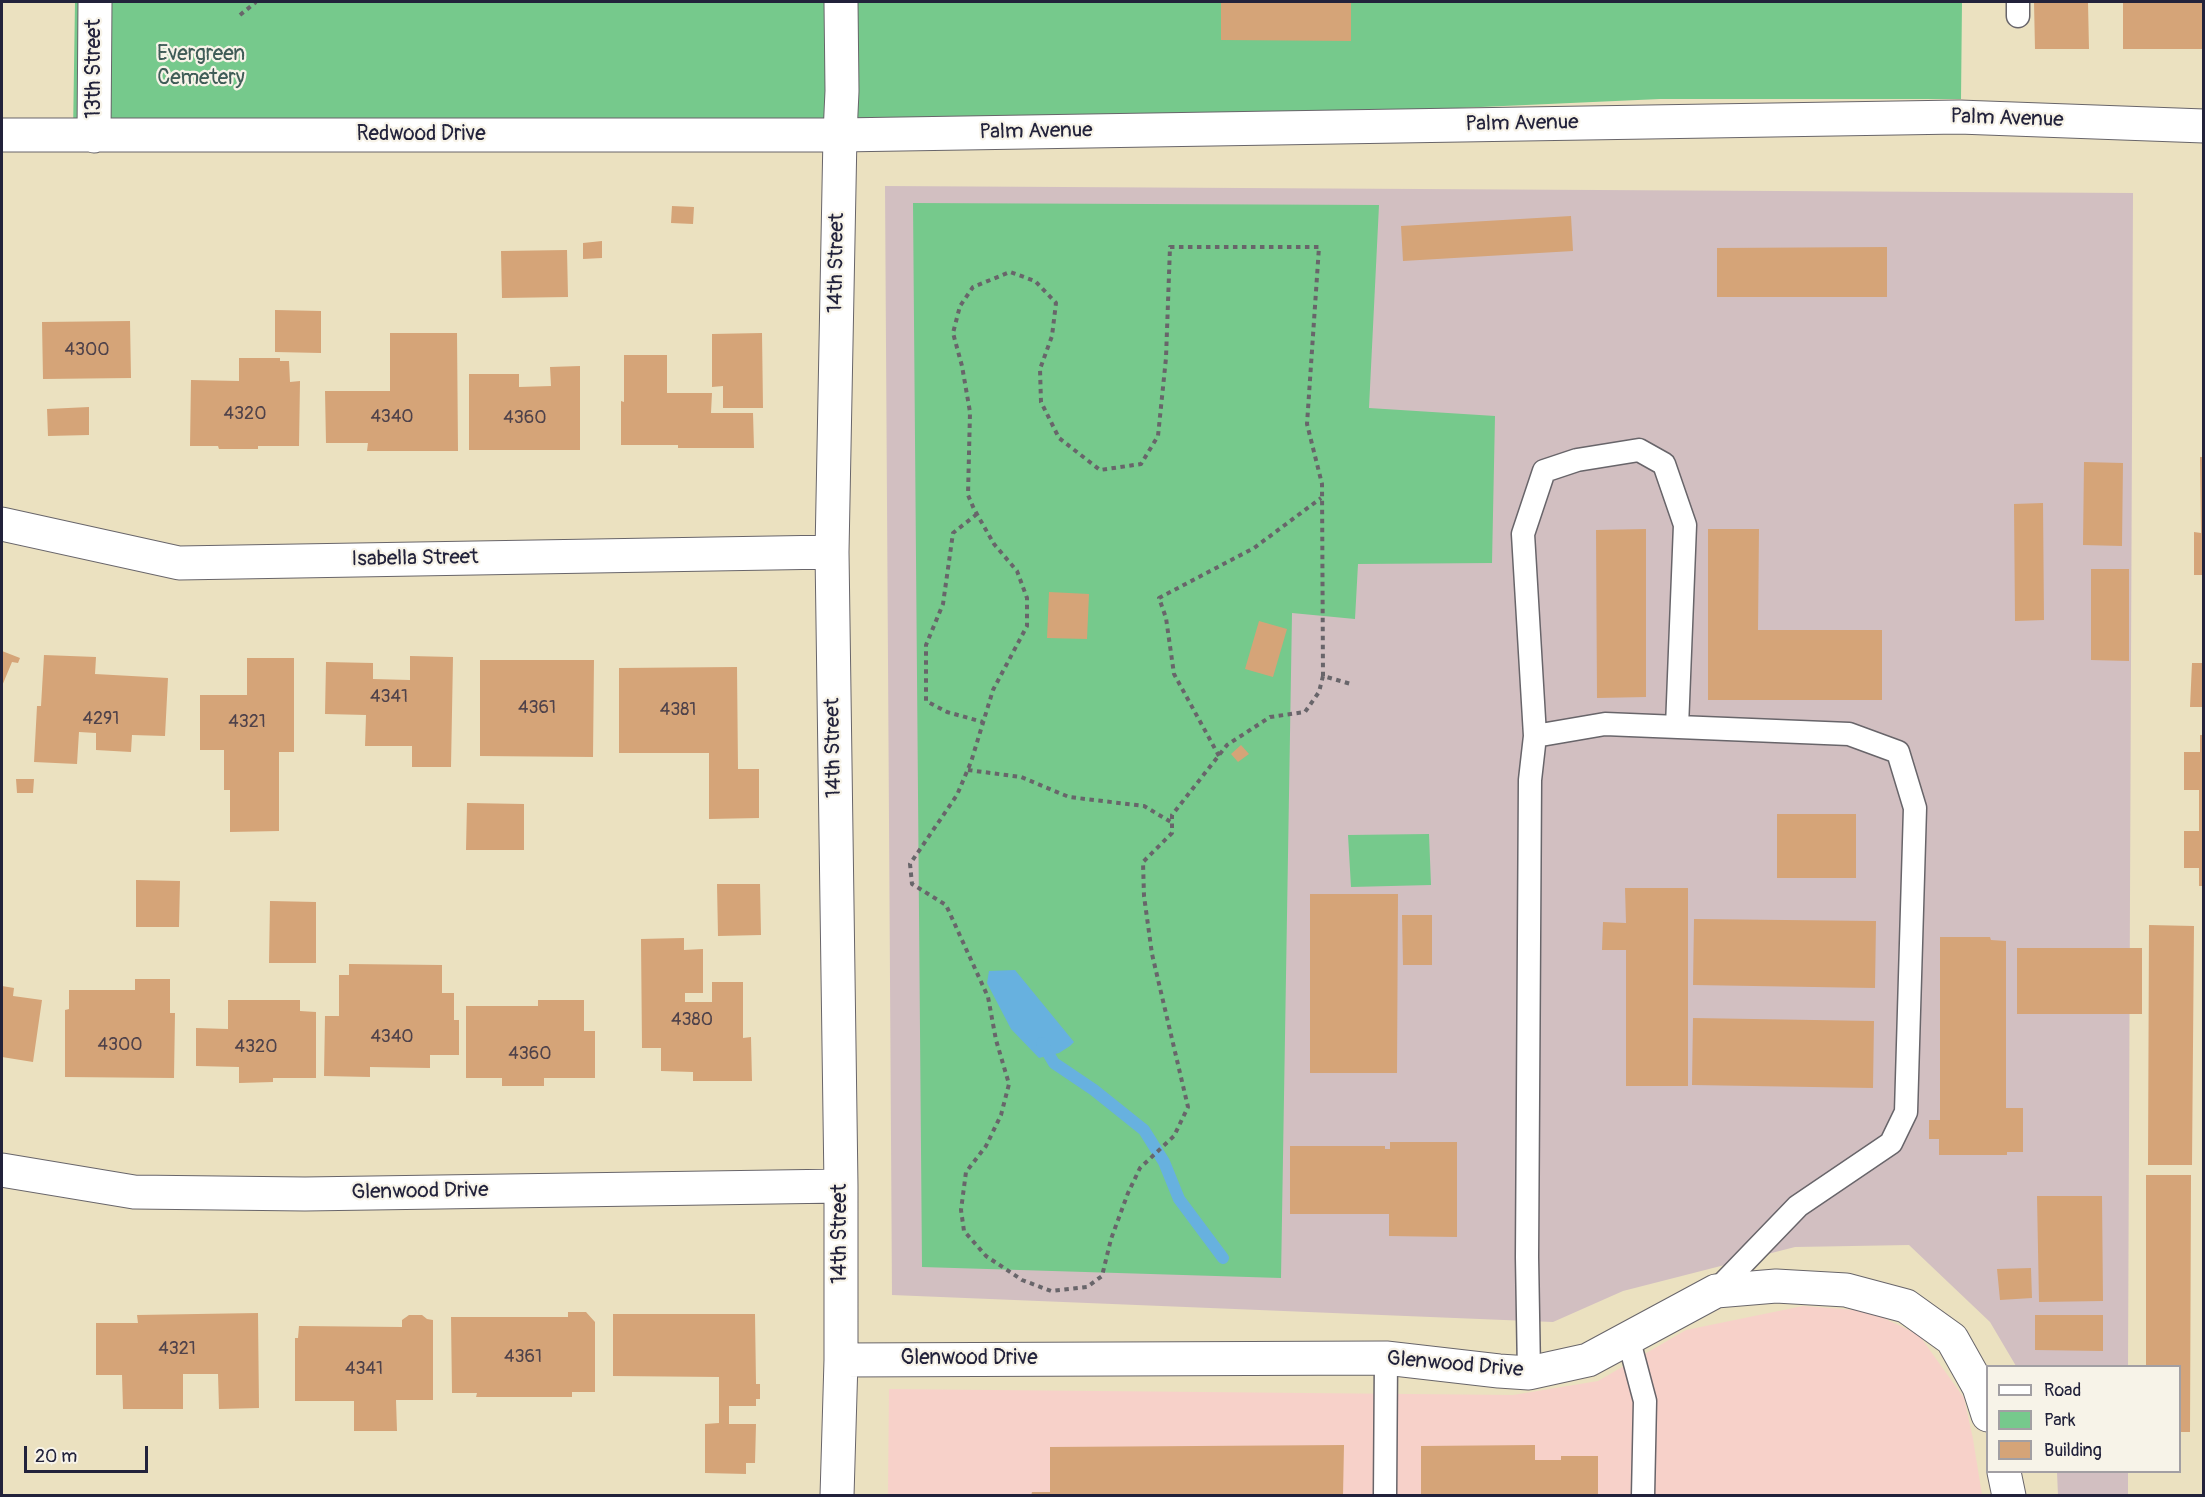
<!DOCTYPE html>
<style>
body{margin:0}
#map{position:relative;width:2205px;height:1497px;overflow:hidden;background:#ebe1c0;font-family:Pangolin,sans-serif}
canvas{display:block}
.frame{position:absolute;inset:0;border:3px solid #22223b;pointer-events:none}
.legend{position:absolute;left:1986px;top:1365px;width:195px;height:108px;box-sizing:border-box;background:#f7f3e8;border:2px solid #a29fa3;margin:0;padding:8px 10px;list-style:none;font-size:18px;color:#22223b}
.legend li{display:flex;align-items:center;gap:12px;height:30px}
.legend b{width:30px;border:2px solid #a29fa3}
.scale{position:absolute;left:24px;top:1446px;width:124px;height:27px;box-sizing:border-box;border:3px solid #22223b;border-top:0;padding-left:8px;font-size:18px;line-height:21px;white-space:nowrap;color:#22223b;-webkit-text-stroke:4px #f7f3e8;paint-order:stroke}
</style>
<div id="map">
<canvas width="2205" height="1497"></canvas>
<div class="frame"></div>
<ul class="legend">
<li><b style="height:8px;background:#fff"></b>Road</li>
<li><b style="height:16px;background:#76c98c"></b>Park</li>
<li><b style="height:16px;background:#d5a478"></b>Building</li>
</ul>
<div class="scale">20 m</div>
</div>
<script>
const c = document.querySelector('canvas').getContext('2d');
c.lineJoin = 'round';
function fillPath(path, color) { c.fillStyle = color; c.fill(path, 'evenodd'); }
const shape = rows => new Path2D(rows.map(r => 'M' + r).join(''));
function stroke(path, color, width, dash) { c.strokeStyle = color; c.lineWidth = width; c.lineCap = dash ? 'butt' : 'round'; c.setLineDash(dash || []); c.stroke(path); }
function write(font, color, halo, rows, align = 'center') {
  c.font = font + ' Pangolin,sans-serif'; c.lineWidth = 4.5; c.setLineDash([]); c.textBaseline = 'middle'; c.strokeStyle = halo; c.fillStyle = color; for (const [text, x, y, turn = 0] of rows) {
    c.save(); c.translate(x, y); c.rotate((+turn || 0) * Math.PI / 180); c.textAlign = isNaN(turn) ? turn : align; if (halo) c.strokeText(text, 0, 0); c.fillText(text, 0, 0); c.restore();
  }
}
const built = shape([
 [1803,1306,1869,1311,1919,1335,1964,1398,1973,1439,1982,1495,888,1496,889,1389,1513,1395,1598,1381,1686,1330]
]);
const industrial = shape([
 [885,186,2133,193,2128,1366,2016,1366,1990,1322,1909,1245,1795,1247,1623,1291,1553,1322,892,1295],
 [2057,1472,2128,1472,2128,1495,2058,1495]
]);
const green = shape([
 [75,2,1962,2,1961,99,1660,99,1034,127,73,134],
 [913,203,1379,205,1369,408,1495,416,1492,563,1358,564,1355,619,1292,613,1281,1278,922,1267],
 [1429,834,1431,885,1351,887,1348,835]
]);
const water = shape([
 [1015,970,1074,1042,1070,1046,1059,1053,1039,1058,1011,1029,987,983,989,971]
]);
const stream = shape([
 [1042,1043,1054,1063,1094,1090,1144,1130,1164,1162,1179,1199,1223,1258]
]);
const building = shape([
 [1221,2,1351,2,1351,41,1221,40],
 [2034,2,2088,2,2089,49,2035,49],
 [2123,2,2204,2,2204,49,2123,49],
 [672,206,694,207,693,224,671,223],
 [1571,216,1573,251,1403,261,1401,226],
 [602,241,602,258,583,259,583,243],
 [1887,247,1887,297,1717,297,1717,248],
 [567,250,568,297,502,298,501,251],
 [275,310,321,311,321,353,275,352],
 [130,321,131,378,43,379,42,322],
 [390,333,457,333,458,451,367,451,368,443,326,443,325,391,390,391],
 [762,333,763,408,723,408,723,386,712,387,712,334],
 [624,355,667,355,667,393,712,393,711,413,753,413,754,448,678,448,678,445,621,445,621,401,624,402],
 [239,358,280,358,280,361,289,361,290,382,300,381,299,446,258,446,258,449,219,449,218,446,190,446,191,380,239,381],
 [580,366,580,450,469,450,469,374,519,374,519,387,551,386,550,367],
 [89,407,89,435,48,436,47,409],
 [2200,457,2204,457,2204,575,2194,575,2194,532,2201,533],
 [2084,462,2123,463,2122,546,2083,545],
 [2043,503,2044,620,2015,621,2014,504],
 [1646,529,1646,697,1597,698,1596,530],
 [1708,529,1759,529,1758,630,1882,630,1882,700,1708,700],
 [2091,569,2129,569,2129,661,2091,660],
 [1049,592,1089,594,1087,639,1047,638],
 [1259,621,1287,629,1273,677,1245,669],
 [2,651,20,658,18,663,12,662,2,686],
 [44,655,96,657,95,674,168,678,165,736,132,735,131,752,96,750,96,733,79,732,77,764,34,762,37,706,41,706],
 [410,656,453,657,451,767,412,767,412,746,365,746,366,715,325,714,326,662,373,663,373,679,410,680],
 [247,658,294,658,294,752,279,752,279,831,230,832,230,790,224,790,224,750,200,750,200,695,247,695],
 [480,660,594,660,593,757,480,756],
 [2192,663,2204,663,2204,707,2190,707],
 [737,667,738,769,759,769,759,818,709,819,709,753,619,753,619,668],
 [2200,735,2204,735,2204,886,2199,886,2199,868,2184,868,2184,831,2199,831,2199,790,2184,790,2184,752,2200,752],
 [1241,745,1249,754,1238,762,1231,754],
 [16,779,34,779,33,793,17,793],
 [467,803,524,804,524,850,466,850],
 [1777,814,1856,814,1856,878,1777,878],
 [136,880,180,881,179,927,136,927],
 [717,884,760,884,761,935,718,936],
 [1625,888,1688,888,1688,1086,1626,1086,1626,950,1602,950,1603,922,1626,923],
 [1310,894,1398,894,1397,1073,1310,1073],
 [270,901,316,902,316,963,269,963],
 [1402,915,1432,915,1432,965,1403,965],
 [1694,919,1876,921,1875,988,1693,985],
 [2149,925,2194,926,2192,1165,2148,1165],
 [1940,937,1990,937,1991,940,2006,941,2006,1108,2023,1108,2023,1152,2007,1152,2007,1155,1939,1155,1939,1139,1929,1139,1929,1120,1940,1120],
 [684,938,684,950,703,949,703,993,685,993,685,1002,712,1002,712,982,743,982,743,1038,751,1037,752,1081,693,1081,693,1072,661,1071,661,1048,642,1048,641,939],
 [2017,948,2142,948,2142,1014,2017,1014],
 [349,964,442,965,442,993,454,993,454,1020,459,1020,459,1055,430,1055,430,1068,370,1067,370,1077,324,1076,325,1016,339,1016,339,975,349,975],
 [135,979,170,979,170,1013,175,1013,174,1078,65,1077,65,1010,69,1009,69,990,135,990],
 [2,986,14,988,13,996,42,1000,33,1062,2,1057],
 [228,1000,300,1000,300,1011,316,1012,316,1078,273,1078,273,1082,239,1083,239,1067,196,1066,196,1028,228,1029],
 [538,1000,584,1000,584,1031,595,1031,595,1078,544,1078,544,1086,502,1086,502,1078,466,1078,466,1006,538,1006],
 [1693,1018,1874,1021,1873,1088,1692,1085],
 [1390,1142,1457,1142,1457,1237,1389,1236,1389,1214,1290,1214,1290,1146,1385,1146,1385,1149,1390,1149],
 [2146,1175,2191,1175,2190,1432,2180,1432,2180,1366,2146,1366],
 [2037,1196,2102,1196,2103,1301,2039,1302],
 [2031,1268,2032,1298,2000,1300,1997,1269],
 [568,1312,586,1312,595,1322,595,1392,572,1392,572,1397,476,1397,477,1393,452,1393,451,1317,568,1317],
 [258,1313,259,1408,219,1409,218,1374,183,1374,183,1409,123,1409,122,1375,96,1375,96,1323,138,1323,137,1315],
 [613,1314,755,1314,756,1384,760,1384,760,1399,756,1399,756,1406,729,1406,729,1424,756,1424,755,1463,746,1463,746,1474,705,1473,705,1424,719,1423,719,1377,613,1376],
 [409,1315,422,1315,427,1319,433,1320,433,1400,396,1400,397,1431,354,1431,354,1401,295,1401,295,1338,298,1338,299,1326,402,1327,402,1320],
 [2035,1315,2103,1315,2103,1351,2035,1350],
 [1344,1445,1343,1496,1031,1496,1032,1492,1050,1492,1050,1447],
 [1535,1445,1535,1460,1561,1460,1561,1456,1598,1456,1598,1496,1421,1496,1421,1446]
]);
const path = shape([
 [240,15,256,2],
 [977,514,953,533,943,604,926,645,926,701,947,712,983,722],
 [1323,676,1319,692,1305,712,1270,717,1227,745,1172,815,1172,833,1143,862,1144,896,1152,954,1188,1107,1174,1136,1140,1168,1128,1193,1111,1239,1102,1276,1087,1287,1051,1291,1022,1280,986,1256,964,1231,961,1210,966,1172,986,1146,1001,1115,1009,1084,996,1040,988,997,946,905,912,884,910,864,957,795,971,762,993,690,1027,626,1027,598,1017,571,994,544,974,509,968,495,970,412,962,366,953,333,960,306,973,287,1010,272,1035,281,1056,303,1052,336,1040,369,1041,402,1059,438,1100,470,1141,464,1158,436,1166,358,1170,247,1319,247,1307,424,1322,484,1323,676,1351,684],
 [1219,756,1174,674,1166,618,1159,598,1254,548,1321,498],
 [968,770,1021,777,1069,797,1144,806,1171,822]
]);
const service = shape([
 [2018,2,2018,16],
 [1535,736,1523,534,1544,471,1577,460,1639,450,1664,464,1685,525,1677,727],
 [1628,1337,1645,1401,1643,1496],
 [1529,1373,1527,1257,1530,780,1535,736,1605,724,1849,734,1898,752,1915,808,1906,1112,1891,1143,1798,1206,1716,1291],
 [1385,1496,1386,1358]
]);
const minor = shape([
 [2,135,840,135,832,552,841,1186,841,1360,837,1496],
 [94,136,95,2],
 [2,524,179,563,832,552],
 [2,1170,134,1192,305,1194,841,1186],
 [841,1360,1386,1358,1499,1371,1529,1373,1588,1360,1716,1291,1776,1286,1846,1290,1906,1306,1952,1339,1979,1387,1988,1415],
 [2004,1472,2009,1496]
]);
const tertiary = shape([
 [841,2,842,91,840,135,1959,117,2204,126]
]);
const numberNames = [
 ["4300",87,350],
 ["4320",245,414],
 ["4340",392,417],
 ["4360",525,418],
 ["4341",389,697],
 ["4361",537,708],
 ["4381",678,710],
 ["4291",101,719],
 ["4321",247,722],
 ["4380",692,1020],
 ["4340",392,1037],
 ["4300",120,1045],
 ["4320",256,1047],
 ["4360",530,1054],
 ["4321",177,1349],
 ["4361",523,1357],
 ["4341",364,1369]
];
const parkNames = [
 ["Evergreen",201,55],
 ["Cemetery",201,79]
];
const streetNames = [
 ["13th Street",95,69,-90],
 ["Palm Avenue",2007,119,2],
 ["Palm Avenue",1522,124,-1],
 ["Palm Avenue",1036,132,-1],
 ["Redwood Drive",421,135],
 ["14th Street",837,263,-89],
 ["Isabella Street",415,559,-1],
 ["14th Street",834,748,-91],
 ["Glenwood Drive",420,1192,-1],
 ["14th Street",841,1234,-90],
 ["Glenwood Drive",969,1359],
 ["Glenwood Drive",1455,1365,5]
];
fillPath(built, '#f7d1c9');
fillPath(industrial, '#d2bfc1');
fillPath(green, '#76c98c');
fillPath(water, '#67b1df');
stroke(stream, '#67b1df', 12);
fillPath(building, '#d5a478');
stroke(service, '#68656a', 25);
stroke(minor, '#68656a', 35);
stroke(tertiary, '#68656a', 35);
stroke(path, '#68656a', 4, [4.5, 4.5]);
stroke(service, '#fff', 22);
stroke(minor, '#fff', 33);
stroke(tertiary, '#fff', 33);
write('18px', '#4f424a', null, numberNames);
write('21px', '#3f5c57', '#f7f3e8', parkNames);
write('21px', '#22223b', '#f7f3e8', streetNames);
</script>
